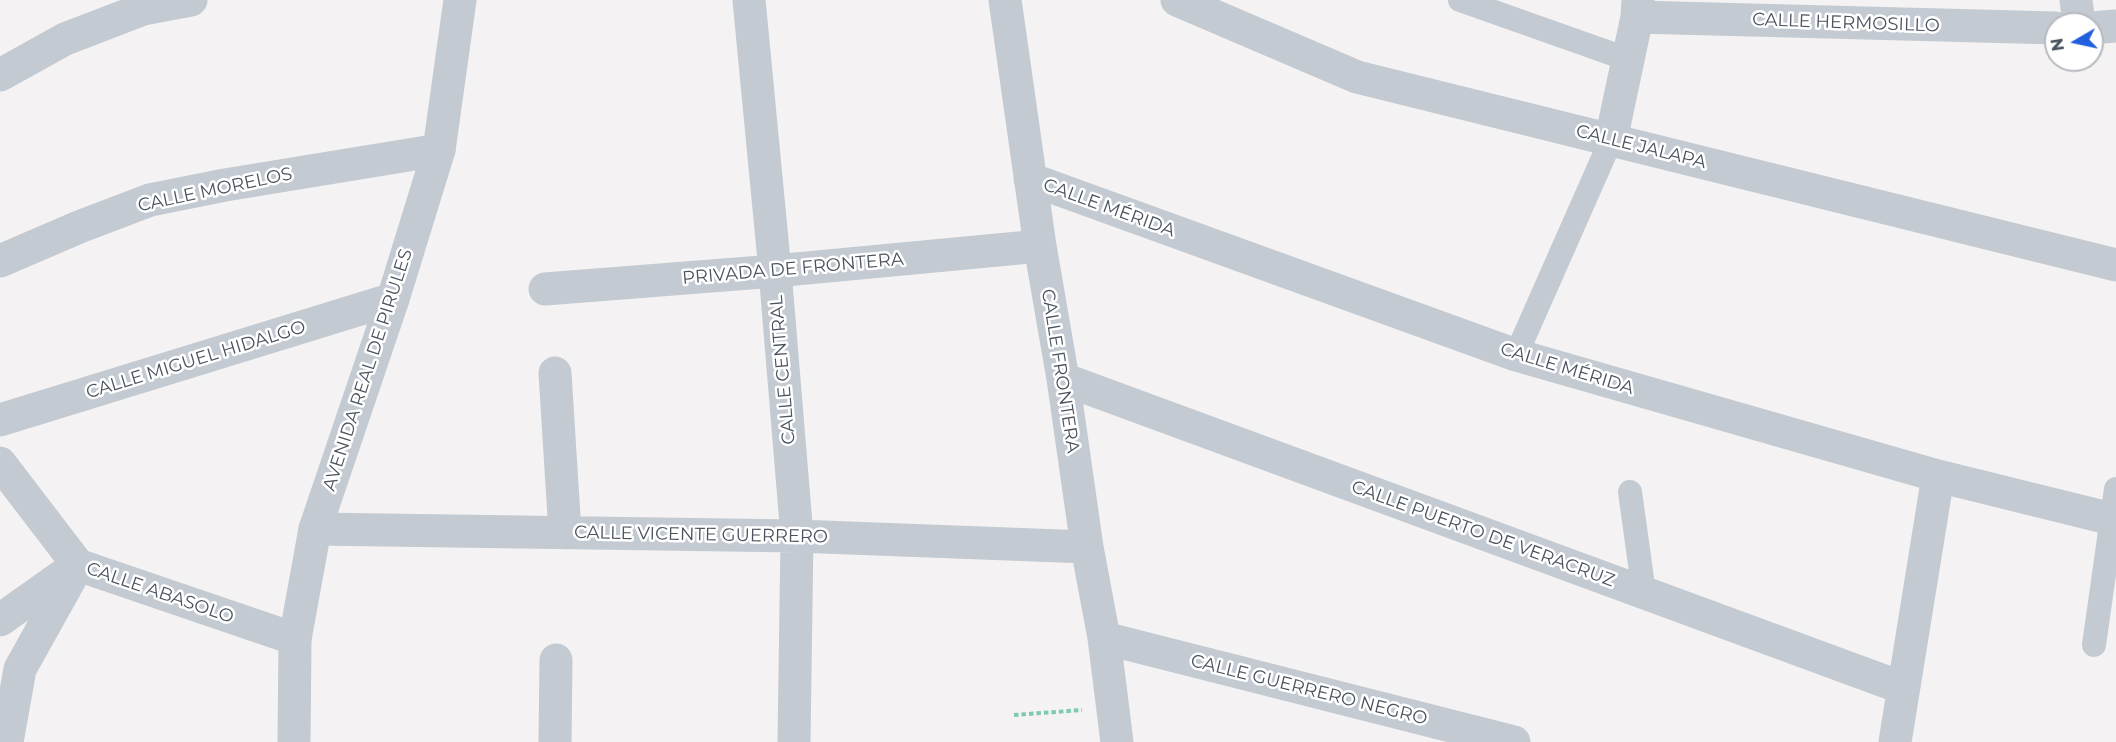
<!DOCTYPE html>
<meta charset="utf-8">
<style>
body{margin:0}
#map{position:relative;width:2116px;height:742px;overflow:hidden;background:#f4f2f2;font-family:Montserrat,sans-serif}
canvas{display:block}
.north{position:absolute;left:2044px;top:12px;width:60px;height:60px;box-sizing:border-box;background:#fff;border:2px solid #b7babf;border-radius:50%;rotate:261deg;font-size:16px;font-weight:700;line-height:24px;text-align:center;color:#4a525e}
.north::after{content:'';display:block;margin:auto;width:21px;height:27px;background:#215fde;clip-path:polygon(50% 0,100% 100%,50% 72%,0 100%)}
</style>
<div id="map">
<canvas width="2116" height="742"></canvas>
<div class="north">N</div>
</div>
<script>
const c = document.querySelector('canvas').getContext('2d');
c.lineJoin = 'round';
const shape = rows => new Path2D(rows.map(r => 'M' + r).join(''));
function stroke(path, color, width, dash) { c.strokeStyle = color; c.lineWidth = width; c.lineCap = dash ? 'butt' : 'round'; c.setLineDash(dash || []); c.stroke(path); }
function write(font, color, halo, rows, align = 'center') {
  c.font = font + ' Montserrat,sans-serif'; c.lineWidth = 5; c.setLineDash([]); c.textBaseline = 'middle'; c.strokeStyle = halo; c.fillStyle = color; for (const [text, x, y, turn = 0] of rows) {
    c.save(); c.translate(x, y); c.rotate((+turn || 0) * Math.PI / 180); c.textAlign = isNaN(turn) ? turn : align; if (halo) c.strokeText(text, 0, 0); c.fillText(text, 0, 0); c.restore();
  }
}
const path = shape([
 [1014,715,1082,710]
]);
const pedestrian = shape([
 [1460,0,1627,59],
 [1516,355,1611,140],
 [1630,492,1644,593],
 [2094,645,2116,489]
]);
const minor = shape([
 [749,0,775,271,797,536,794,742],
 [1005,0,1040,246,1063,379,1087,547,1104,638,1117,742],
 [1177,0,1357,77,2116,265],
 [2076,0,2079,24],
 [1637,17,2056,28],
 [2092,28,2116,26],
 [0,75,65,39,143,9,191,0],
 [1611,140,1637,17,1638,0],
 [1030,179,1516,355,1938,476,2116,520],
 [0,261,79,227,150,200,225,185,439,150],
 [545,289,775,271,1040,246],
 [555,373,565,533],
 [1063,379,1903,688],
 [0,420,393,299],
 [0,463,78,565,295,639],
 [315,529,797,536,1087,547],
 [0,620,72,569],
 [1104,638,1514,742],
 [7,742,20,669,78,565],
 [555,742,556,660],
 [1895,742,1938,476]
]);
const tertiary = shape([
 [294,742,295,639,315,529,393,299,439,150,460,0]
]);
const streetNames = [
 ["CALLE HERMOSILLO",1846,23,2],
 ["CALLE JALAPA",1641,147,14],
 ["CALLE MORELOS",215,190,-12],
 ["CALLE MÉRIDA",1109,208,20],
 ["PRIVADA DE FRONTERA",793,269,-5],
 ["CALLE MIGUEL HIDALGO",196,360,-17],
 ["CALLE MÉRIDA",1567,369,17],
 ["AVENIDA REAL DE PIRULES",368,370,-72],
 ["CALLE CENTRAL",783,370,-95],
 ["CALLE FRONTERA",1060,371,81],
 ["CALLE PUERTO DE VERACRUZ",1483,534,20],
 ["CALLE VICENTE GUERRERO",701,535,1],
 ["CALLE ABASOLO",160,593,19],
 ["CALLE GUERRERO NEGRO",1309,690,14]
];
stroke(path, '#7ccbad', 4, [4.5, 3]);
stroke(pedestrian, '#c3cad2', 24);
stroke(minor, '#c3cad2', 33);
stroke(tertiary, '#c3cad2', 33);
write('18px', '#4a525e', '#fff', streetNames);
</script>
